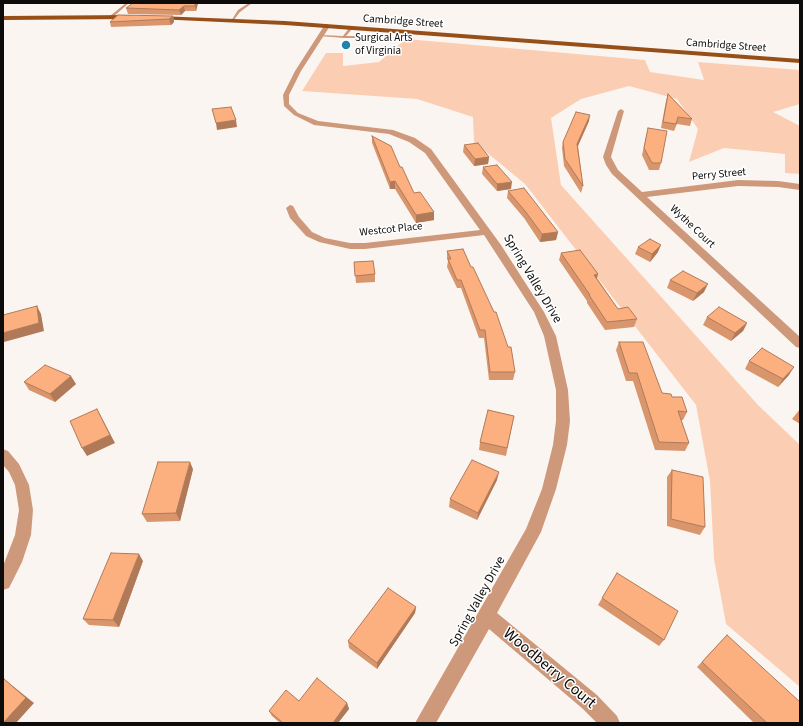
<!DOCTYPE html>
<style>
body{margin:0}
#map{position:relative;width:803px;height:726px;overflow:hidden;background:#fbf5f2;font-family:"Source Sans 3",sans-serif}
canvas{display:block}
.frame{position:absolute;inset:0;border:4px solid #0d0c0b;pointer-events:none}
</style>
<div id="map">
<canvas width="803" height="726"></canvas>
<div class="frame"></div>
</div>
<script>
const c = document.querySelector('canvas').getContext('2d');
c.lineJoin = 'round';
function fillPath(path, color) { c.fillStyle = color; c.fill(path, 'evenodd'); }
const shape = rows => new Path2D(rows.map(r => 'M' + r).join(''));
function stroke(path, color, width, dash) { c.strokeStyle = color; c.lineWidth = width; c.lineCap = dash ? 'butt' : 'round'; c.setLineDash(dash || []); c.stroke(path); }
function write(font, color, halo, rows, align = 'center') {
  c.font = font + ' "Source Sans 3",sans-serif'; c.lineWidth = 3; c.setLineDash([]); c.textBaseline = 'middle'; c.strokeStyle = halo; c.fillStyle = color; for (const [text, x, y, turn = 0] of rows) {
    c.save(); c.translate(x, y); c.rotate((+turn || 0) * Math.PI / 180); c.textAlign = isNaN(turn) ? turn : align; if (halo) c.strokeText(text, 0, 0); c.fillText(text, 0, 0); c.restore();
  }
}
const green = shape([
 [406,39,645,60,650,72,704,80,698,62,800,70,800,104,773,112,800,126,800,174,785,173,785,154,724,148,689,162,698,129,677,99,629,86,581,99,551,118,561,185,758,405,800,445,800,687,726,624,714,559,710,481,696,405,525,184,474,142,473,117,417,99,302,91,326,53,343,53,343,66,379,62]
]);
const service = shape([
 [126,3,129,3,112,18,110,18,110,16,126,3],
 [249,3,252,3,240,12,233,21,231,21,238,10,249,3],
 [350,27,353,28,346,36,360,36,361,38,344,38,319,36,321,35,343,36,350,27]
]);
const minor = shape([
 [327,24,330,26,301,71,289,95,289,104,298,113,318,121,393,130,415,138,431,149,501,245,544,312,556,336,568,390,570,421,567,445,556,489,541,532,497,613,597,695,617,716,620,723,597,723,583,709,489,629,436,723,415,723,526,529,542,489,553,445,556,421,556,390,544,336,534,312,484,235,365,249,350,249,319,242,306,236,290,218,286,208,290,205,293,206,299,217,312,232,325,238,350,243,365,243,480,230,425,153,409,142,389,134,314,125,294,115,284,106,283,95,295,71,324,26,327,24],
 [621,109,624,111,611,157,618,170,642,192,738,180,778,181,800,184,800,190,778,187,738,186,647,197,800,337,800,348,796,347,612,174,606,165,603,157,618,111,621,109],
 [3,449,8,451,19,464,29,485,33,510,31,535,22,562,9,588,3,590,3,566,15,535,19,510,15,485,9,472,3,465,3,449]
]);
const primary = shape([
 [3,16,132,15,135,17,132,19,3,20,3,16],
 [158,16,285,21,800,59,800,63,285,25,156,19,156,17,158,16]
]);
const wall = shape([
 [198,3,196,11,185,11,181,15,128,14,126,8],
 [173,16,174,22,171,25,111,27,110,22],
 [668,94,692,119,690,126,677,124,674,131,661,128,666,101],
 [589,121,578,146,583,186,581,193,564,166,562,148,563,142],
 [648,128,661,163,659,170,649,170,642,155],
 [372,136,400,167,414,193,434,212,434,220,416,223,395,189,390,189,372,143],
 [464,145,489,157,488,164,474,166,463,152],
 [483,167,511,189,497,191,482,174],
 [508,191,558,232,556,240,540,242,524,218,507,198],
 [638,247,658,252,650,262,635,254],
 [447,251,515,372,513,380,489,380,484,338,479,338,461,288,457,288,447,267,448,261,447,259],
 [561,253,597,278,618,309,637,319,634,327,605,330,587,303,587,301,559,260],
 [354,262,375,274,375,282,356,283],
 [670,280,704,292,693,301,667,288],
 [707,317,747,323,743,331,731,341,703,325],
 [619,342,662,393,672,397,687,412,683,420,681,420,689,443,685,451,655,450,633,381,626,381,616,350],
 [749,361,789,375,778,387,745,369],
 [24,382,76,384,55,402,29,390],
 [800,409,800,424,792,419],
 [514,416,506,456,479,450,480,442],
 [193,469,180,521,147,522,142,514],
 [672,470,705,527,700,535,667,526,667,477],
 [497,480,477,520,449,507,450,499],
 [143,561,119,627,89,625,83,619],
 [617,573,664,640,659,646,598,605],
 [416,607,415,613,377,669,349,648,348,641],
 [727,635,800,723,754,723,697,667],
 [299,701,347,703,349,709,338,723,280,723,272,716,269,711]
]);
const shadedWall = shape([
 [195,3,198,3,196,11,195,6],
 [184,6,185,11,181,15,179,10],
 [173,16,174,22,171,25,169,19],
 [590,115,589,121,576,150,577,144],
 [236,120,237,127,217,130,216,123],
 [489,157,488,164,474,166,475,159],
 [395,181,395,189,390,189,390,182],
 [512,182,511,189,497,191,497,184],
 [434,212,434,220,416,223,416,215],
 [558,232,556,240,540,242,542,234],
 [661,245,658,252,650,262,652,254],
 [598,274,596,282,594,275],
 [708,284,704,292,693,301,697,293],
 [37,306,41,314,44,331,4,342,3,340,3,333],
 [747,323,743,331,731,341,735,333],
 [794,367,789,375,778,387,783,379],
 [71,376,76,384,55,402,50,394],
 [97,409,115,443,87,456,82,448],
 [190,462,193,469,180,521,176,513],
 [499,472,497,480,477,520,478,513],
 [139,554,143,561,119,627,113,620],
 [416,607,415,613,377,669,377,663],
 [4,679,34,703,16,723,3,723],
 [347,703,349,709,338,723,333,723]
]);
const building = shape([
 [133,3,195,3,195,6,184,6,179,10,126,8,133,3],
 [118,15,173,16,169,19,110,22,118,15],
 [668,94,692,119,678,117,676,124,663,122,668,94],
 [231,107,236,120,216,123,212,109,231,107],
 [576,112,590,115,577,144,583,186,565,159,563,142,576,112],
 [648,128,667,131,661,163,652,163,644,148,648,128],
 [372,136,391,146,400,167,402,167,414,193,420,192,434,212,416,215,395,181,390,182,372,136],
 [478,143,489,157,475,159,464,145,478,143],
 [497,165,512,182,497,184,483,167,497,165],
 [524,188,558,232,542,234,525,211,508,191,524,188],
 [650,239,661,245,652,254,638,247,650,239],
 [463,249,471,267,473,267,494,312,496,312,508,347,511,347,515,372,490,372,485,330,480,330,461,280,457,280,448,259,451,259,447,251,463,249],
 [580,250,598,274,594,275,618,309,628,307,637,319,607,322,589,295,590,295,561,253,580,250],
 [373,261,375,274,355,276,354,262,373,261],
 [683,271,708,284,697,293,670,280,683,271],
 [37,306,39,323,3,333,3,315,37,306],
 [719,307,747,323,735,333,707,317,719,307],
 [619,342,643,342,662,393,671,394,672,397,682,397,687,412,678,411,689,443,659,442,637,373,629,373,619,342],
 [762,348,794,367,783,379,749,361,762,348],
 [45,365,71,376,50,394,24,382,45,365],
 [97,409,110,435,82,448,70,421,97,409],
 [488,410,514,416,507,448,480,442,488,410],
 [472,460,499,472,478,513,450,499,472,460],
 [158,462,190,462,176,513,142,514,158,462],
 [672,470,703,477,705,527,671,519,672,470],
 [111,553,139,554,113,620,83,619,111,553],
 [617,573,678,611,664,640,602,598,617,573],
 [388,588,416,607,377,663,348,641,388,588],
 [727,635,800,702,800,723,767,723,702,662,727,635],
 [317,678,347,703,333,723,283,723,269,711,286,690,299,701,317,678],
 [4,679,26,698,3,723,3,680,4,679]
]);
const markers = [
 [346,45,5,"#1f83ae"]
];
const farStreetnames = [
 ["Cambridge Street",403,22,4],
 ["Cambridge Street",726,46,4],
 ["Perry Street",719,175,-5],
 ["Wythe Court",692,227,43],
 ["Westcot Place",391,230,-6]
];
const farPoinames = [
 ["Surgical Arts",355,39],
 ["of Virginia",355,52]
];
const streetNames = [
 ["Spring Valley Drive",532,279,59],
 ["Spring Valley Drive",478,602,-61]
];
const nearStreetnames = [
 ["Woodberry Court",549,669,40]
];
fillPath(green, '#fbceb3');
fillPath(service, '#ce997a');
fillPath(minor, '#ce997a');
fillPath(primary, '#974f19');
fillPath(wall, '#d9966d');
fillPath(shadedWall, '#b07a59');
fillPath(building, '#fcaf7f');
stroke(building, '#b07a59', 1);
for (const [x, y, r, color] of markers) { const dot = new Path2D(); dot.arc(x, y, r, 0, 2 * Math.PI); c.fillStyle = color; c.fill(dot); stroke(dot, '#fff', 1.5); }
write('11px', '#0d0c0b', '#fff', farStreetnames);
write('11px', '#0d0c0b', '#fff', farPoinames, 'left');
write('13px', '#0d0c0b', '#fff', streetNames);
write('16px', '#0d0c0b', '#fff', nearStreetnames);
</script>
